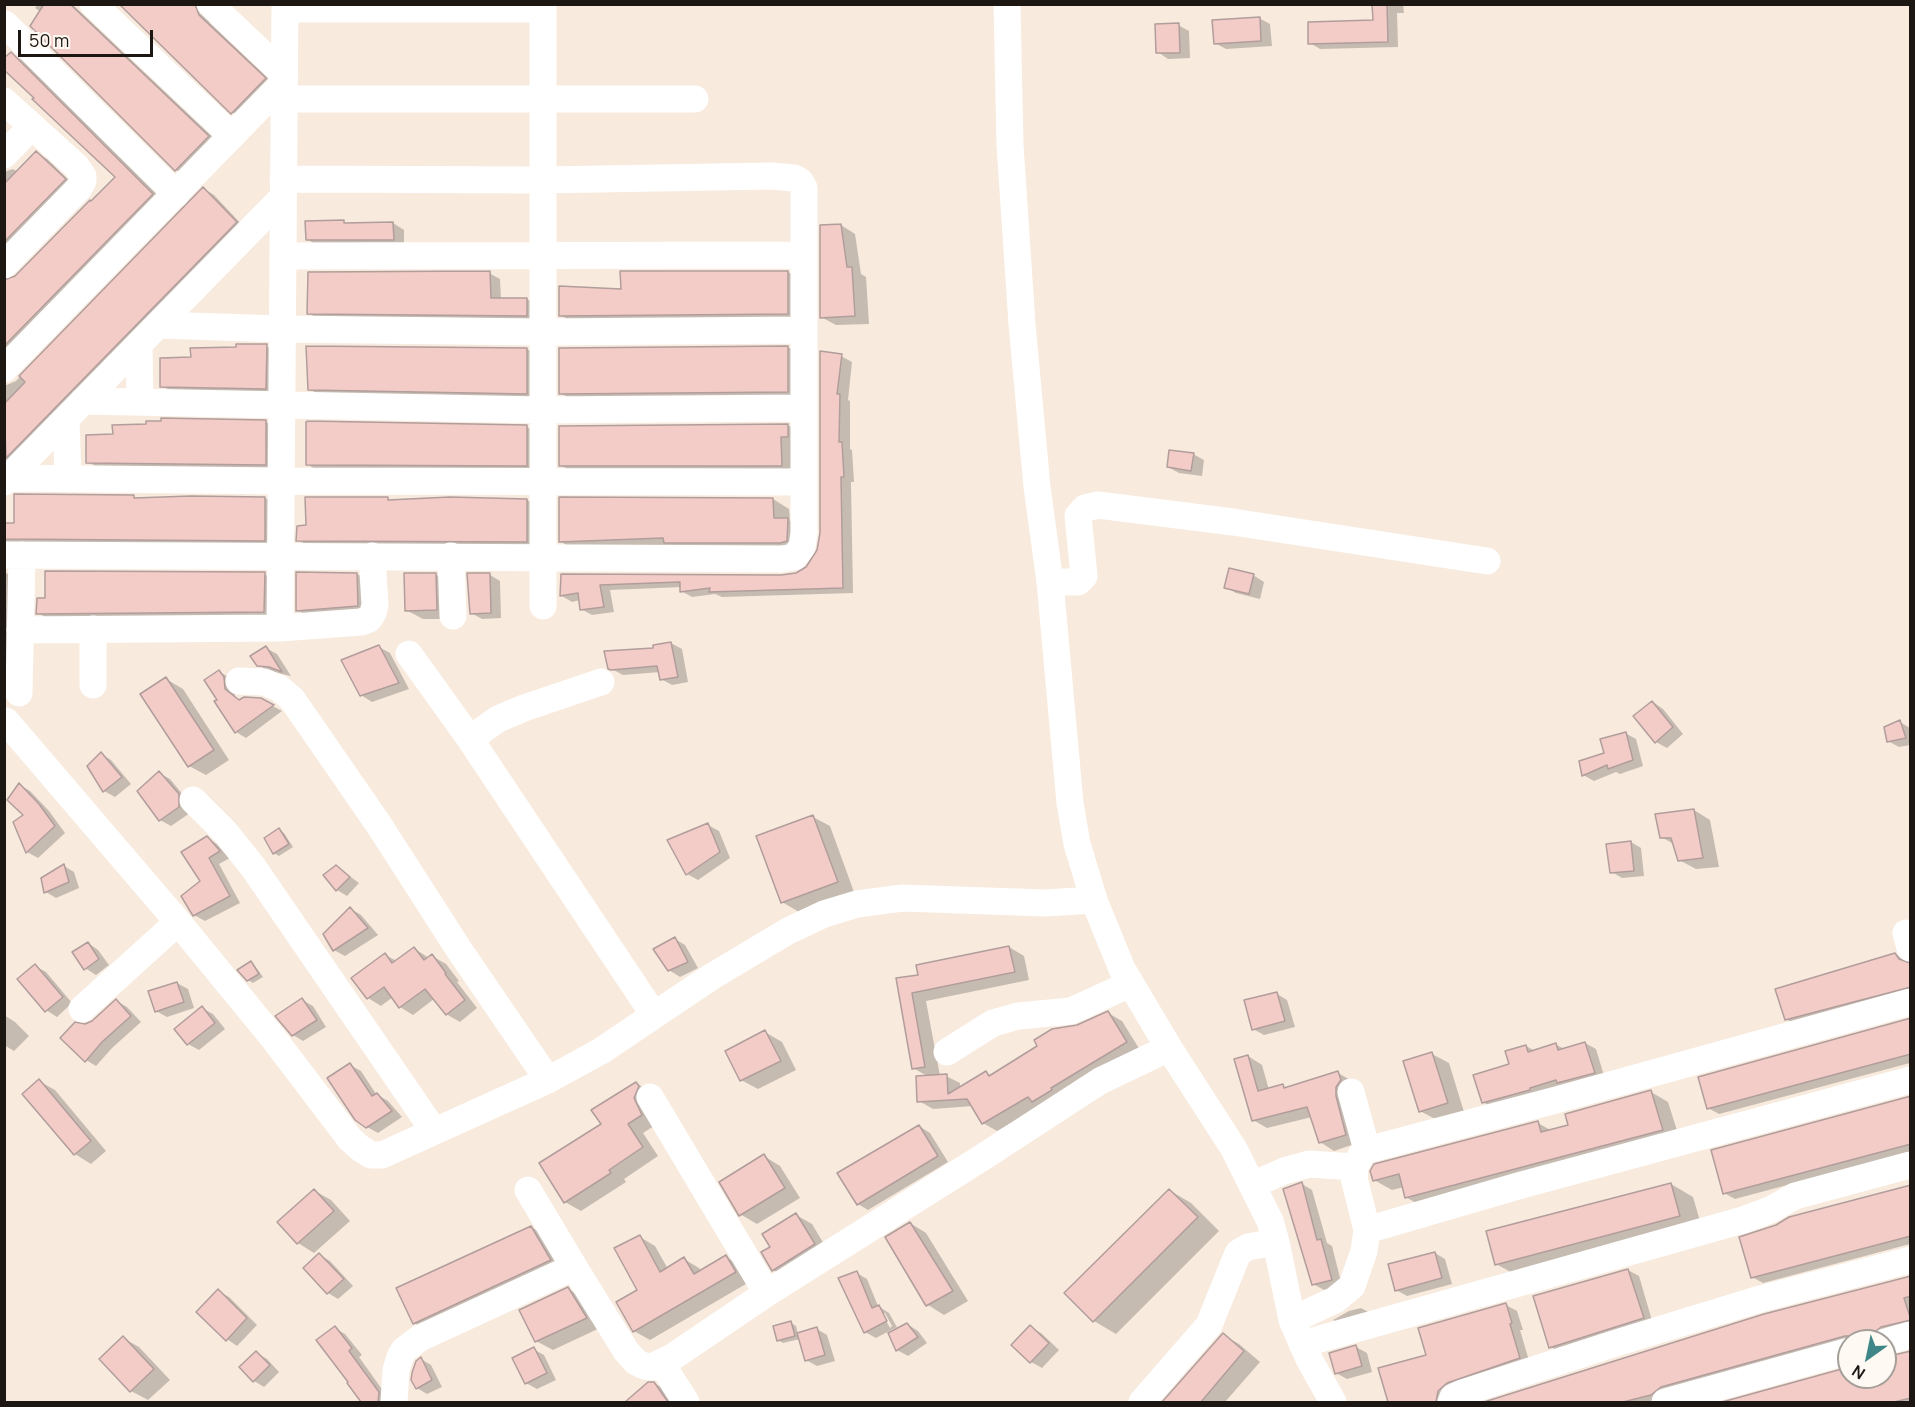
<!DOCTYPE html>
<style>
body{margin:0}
#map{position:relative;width:1915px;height:1407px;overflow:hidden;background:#f8eadd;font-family:Manrope,sans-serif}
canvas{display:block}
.frame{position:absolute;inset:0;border:6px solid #1c1712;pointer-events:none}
.north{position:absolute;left:1837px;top:1329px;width:60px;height:60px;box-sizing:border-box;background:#fff9f3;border:2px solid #a49f99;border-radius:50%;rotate:213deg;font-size:16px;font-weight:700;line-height:24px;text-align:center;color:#1c1712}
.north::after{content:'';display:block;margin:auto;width:21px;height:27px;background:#3e8687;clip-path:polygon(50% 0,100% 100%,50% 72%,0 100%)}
.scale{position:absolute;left:18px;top:30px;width:135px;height:27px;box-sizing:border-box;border:3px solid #1c1712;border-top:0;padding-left:8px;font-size:18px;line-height:21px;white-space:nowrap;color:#1c1712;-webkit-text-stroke:4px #fff9f3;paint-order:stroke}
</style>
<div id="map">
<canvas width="1915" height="1407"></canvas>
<div class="frame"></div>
<div class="north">N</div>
<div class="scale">50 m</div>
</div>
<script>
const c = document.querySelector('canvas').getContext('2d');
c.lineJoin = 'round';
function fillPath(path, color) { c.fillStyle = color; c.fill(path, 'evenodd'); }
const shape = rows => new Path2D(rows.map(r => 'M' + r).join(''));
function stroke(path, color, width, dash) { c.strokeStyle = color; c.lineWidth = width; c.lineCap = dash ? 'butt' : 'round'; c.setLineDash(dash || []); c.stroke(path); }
const shadow = shape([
 [38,4,72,4,219,143,187,176,176,170,41,12,35,8],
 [121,4,197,4,205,12,210,23,275,85,243,118,232,112],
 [1374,4,1403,4,1404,13,1397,13,1398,47,1320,49,1310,43,1375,22],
 [1259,18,1270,24,1272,46,1226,49,1215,43],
 [1178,25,1189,31,1190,58,1168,59,1158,52],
 [11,54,22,60,163,200,4,363,4,282,16,277,118,177],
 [37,153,47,159,75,186,4,259,4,172,13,169,18,172],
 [204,189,214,195,246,229,4,469,4,386,16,381],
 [344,222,348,224,393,223,404,230,404,245,318,246,307,239],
 [841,225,855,234,861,274,866,277,869,324,836,325,821,317],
 [788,272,799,278,799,320,571,321,560,315,623,290],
 [489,273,500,279,501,300,527,299,538,305,538,321,319,319,308,313],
 [266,346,277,352,276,394,173,392,162,386,192,359],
 [788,347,799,354,799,398,571,399,560,393],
 [527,349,538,355,538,399,320,395,309,389],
 [821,353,841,356,852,362,848,400,850,401,850,449,852,450,854,482,851,482,853,593,722,597,715,594,692,597,681,591,682,587,610,590,614,612,592,615,581,609,580,600,572,602,562,596,562,575,781,576,797,574,807,568,819,550,821,533],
 [266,422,276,428,276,470,99,468,88,462],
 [788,425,799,432,792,472,571,471,560,465],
 [527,427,538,433,538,471,318,471,307,464],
 [1193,454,1204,460,1202,476,1179,473,1168,467],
 [134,497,138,499,265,498,276,504,275,546,4,550,4,525,16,524],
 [387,499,391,501,527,500,538,506,538,547,309,546,298,540,307,527],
 [773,499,789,509,790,521,804,529,802,551,576,551,560,541],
 [4,572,16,578,14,664,4,664],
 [264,574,275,580,275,618,49,619,38,613],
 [357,574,368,580,369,612,308,616,297,610],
 [435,574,452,584,453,619,423,619,406,610],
 [490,575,500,581,501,618,482,619,471,613],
 [1253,575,1264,582,1260,599,1236,593,1225,587],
 [671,643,682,649,688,682,672,685,661,679,660,672,623,675,610,668],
 [379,647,390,653,409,689,372,702,361,695],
 [266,648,277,654,291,676,269,671,258,665],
 [219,672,229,677,234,684,235,696,241,701,260,699,282,711,246,738,236,732,219,700],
 [166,679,183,689,229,760,206,775,189,766],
 [1653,702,1663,709,1683,734,1667,748,1656,742,1635,717],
 [1900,722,1910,728,1910,745,1899,747,1888,741],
 [1625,733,1636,739,1643,766,1620,774,1616,772,1594,781,1583,775],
 [101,754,111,760,131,784,115,797,104,791,89,766],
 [159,773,170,779,189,802,190,813,171,826,160,820,139,791],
 [20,785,30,791,49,811,65,833,38,858,27,852,26,815],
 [1694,810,1710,820,1719,867,1696,869,1679,860,1674,844,1661,837],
 [813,817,830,826,854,892,799,912,782,902],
 [708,825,719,831,730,858,698,880,687,874],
 [279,830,284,833,293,847,279,856,274,853],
 [207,838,217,844,230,858,219,864,240,903,205,921,194,915,202,882],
 [1631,842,1641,848,1644,876,1622,878,1612,872],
 [64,866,74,872,79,888,56,898,46,892],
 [336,866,359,883,347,896,337,890],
 [351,909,361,915,378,935,345,956,334,950],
 [675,939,685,945,698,968,680,977,669,970],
 [88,943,98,950,109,965,96,975,85,968],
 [1009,947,1024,956,1029,980,926,1001,940,1076,946,1076,960,1083,960,1088,986,1073,992,1076,1040,1046,1108,1013,1122,1021,1140,1050,997,1131,983,1123,973,1106,933,1109,919,1101,929,1077,913,1068,898,979,920,976],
 [415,949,429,958,432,956,446,964,459,981,457,982,477,1008,460,1022,446,1014,434,999,413,1015,400,1007,393,997,381,1006,368,998,385,955,397,961],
 [1895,954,1910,963,1910,999,1803,1029,1786,1019],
 [251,963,255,966,263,977,253,983,248,980],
 [35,966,46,972,72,1003,57,1017,46,1010],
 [177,983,188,989,194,1008,167,1017,156,1011],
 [1277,994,1287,1000,1295,1027,1264,1035,1253,1029],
 [302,1000,313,1006,326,1027,303,1041,293,1035],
 [116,1001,127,1007,141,1022,112,1048,96,1066,86,1060,85,1026,93,1022],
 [202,1008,213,1014,225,1029,199,1050,188,1044],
 [4,1015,15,1022,29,1036,14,1051,4,1045],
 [1910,1020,1910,1063,1719,1114,1708,1108],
 [765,1032,782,1042,796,1070,758,1089,741,1080],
 [1585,1043,1596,1049,1605,1079,1494,1109,1483,1102,1526,1046,1535,1051,1556,1045,1565,1049],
 [1432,1054,1449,1063,1464,1112,1437,1120,1420,1111],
 [1248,1056,1262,1065,1269,1090,1283,1086,1287,1088,1338,1073,1352,1081,1360,1142,1334,1151,1320,1142,1312,1117,1267,1128,1253,1120],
 [350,1065,361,1071,376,1094,388,1101,402,1117,378,1133,367,1127],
 [39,1081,55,1090,106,1151,91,1164,75,1154,24,1094],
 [636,1083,651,1092,657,1124,643,1133,658,1156,624,1179,626,1182,581,1211,565,1202,603,1125],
 [1651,1092,1668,1102,1680,1140,1424,1208,1406,1197,1404,1187,1392,1190,1374,1180,1538,1123,1552,1131,1570,1126],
 [1910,1098,1910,1152,1735,1199,1724,1193],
 [919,1126,930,1133,948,1162,868,1210,858,1204],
 [764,1156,780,1166,800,1198,757,1224,740,1214],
 [1302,1184,1312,1190,1327,1243,1332,1246,1342,1286,1324,1290,1313,1284],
 [1671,1184,1693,1197,1702,1228,1518,1276,1496,1264],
 [1910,1186,1910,1244,1763,1283,1752,1277],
 [1169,1190,1191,1203,1219,1231,1116,1334,1094,1321,1066,1293],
 [315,1191,331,1200,350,1221,314,1253,298,1243],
 [796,1215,812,1224,830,1254,790,1279,773,1270,772,1247],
 [910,1223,926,1233,968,1301,944,1315,928,1305,887,1238],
 [531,1227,553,1240,573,1273,436,1336,414,1323],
 [640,1237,655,1246,668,1269,684,1259,699,1268,701,1271,726,1257,741,1266,751,1281,650,1340,634,1331,639,1291],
 [1435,1253,1445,1259,1452,1284,1407,1296,1396,1290],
 [320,1255,330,1261,353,1286,338,1299,328,1293],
 [1628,1270,1639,1276,1653,1324,1561,1353,1551,1347],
 [857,1273,867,1279,878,1306,889,1313,898,1329,907,1324,918,1331,927,1343,908,1356,897,1350,897,1327,876,1338,865,1332],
 [882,1313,885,1313,892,1326,890,1328],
 [1910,1278,1910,1328,1883,1341,1849,1341,1662,1402,1489,1402,1621,1359],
 [568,1289,584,1298,602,1327,553,1350,536,1341],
 [218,1291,229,1297,257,1325,237,1346,227,1339],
 [1506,1305,1517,1311,1523,1330,1520,1330,1530,1364,1448,1402,1389,1402,1380,1369,1428,1356],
 [1361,1308,1372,1314,1342,1325,1333,1320,1349,1311],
 [791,1323,796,1326,798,1334,817,1329,827,1335,835,1361,817,1366,806,1360,800,1339,783,1343,778,1340],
 [1030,1327,1041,1333,1059,1350,1042,1368,1031,1362,1013,1345],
 [335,1328,345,1334,362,1355,359,1357,389,1399,389,1402,363,1402,349,1383],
 [1223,1335,1239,1344,1260,1362,1225,1402,1164,1402],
 [123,1338,139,1347,170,1380,148,1400,131,1391,101,1359],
 [1356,1347,1367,1353,1372,1372,1347,1379,1336,1373],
 [533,1349,544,1355,556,1380,537,1389,526,1383],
 [1910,1352,1910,1402,1728,1402,1849,1369,1849,1377,1885,1377,1885,1358],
 [256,1353,267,1359,279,1372,264,1387,254,1381],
 [421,1359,431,1365,442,1387,427,1394,417,1388],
 [654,1383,668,1391,675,1402,628,1402,649,1384]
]);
const building = shape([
 [44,4,70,4,209,136,175,171,30,26,44,4],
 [119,4,195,4,199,15,266,78,231,114,119,4],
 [1372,4,1387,4,1388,42,1308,44,1308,22,1373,20,1372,4],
 [1260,17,1261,41,1214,44,1212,20,1260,17],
 [1179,23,1180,53,1156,53,1155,24,1179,23],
 [11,52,153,194,4,346,4,280,15,276,90,200,91,201,115,177,32,99,34,98,4,70,4,58,11,52],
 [36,151,66,179,4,242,4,184,36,151],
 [203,187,237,222,6,458,4,404,25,382,19,376,203,187],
 [344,220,344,223,393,222,394,240,306,240,305,221,344,220],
 [841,224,847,267,852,267,855,316,820,318,820,225,841,224],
 [490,271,491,298,527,298,527,316,307,314,308,272,490,271],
 [620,271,788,271,788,314,559,316,559,286,621,289,620,271],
 [236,344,267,344,266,389,160,387,160,358,191,357,190,348,236,347,236,344],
 [306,346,527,348,527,394,308,390,306,346],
 [788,346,788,392,559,394,559,348,788,346],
 [820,351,842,354,837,394,840,394,839,442,842,442,844,477,841,477,843,588,709,592,710,588,680,592,680,582,600,585,604,607,580,610,578,593,560,596,561,574,781,575,796,573,806,567,817,550,820,533,820,351],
 [161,418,266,420,266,465,86,463,86,435,113,434,112,425,146,424,146,421,161,421,161,418],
 [308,421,527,425,527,466,306,465,306,422,308,421],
 [788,424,788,437,781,437,782,466,559,466,559,426,788,424],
 [1169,450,1194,453,1191,471,1167,467,1169,450],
 [14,494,134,495,134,498,191,496,265,497,265,541,4,539,4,523,14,523,14,494],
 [305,497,388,497,388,500,450,497,527,499,527,542,296,541,297,526,306,525,305,497],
 [559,497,773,498,774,518,788,518,787,541,780,543,664,543,663,538,559,542,559,497],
 [1229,568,1254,574,1249,594,1224,588,1229,568],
 [45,571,265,572,264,612,36,614,37,598,45,598,45,571],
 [296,572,357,573,358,606,296,611,296,572],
 [404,573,436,573,437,610,405,611,404,573],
 [467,573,490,573,491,613,470,614,467,573],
 [671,642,678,677,660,680,657,666,611,670,608,669,604,651,653,648,653,645,671,642],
 [379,645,399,683,360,696,341,660,379,645],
 [266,646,282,672,269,667,257,666,250,656,266,646],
 [219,670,224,677,225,689,239,700,244,697,261,698,274,705,235,733,214,701,217,700,204,680,219,670],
 [166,677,214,750,188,767,140,694,166,677],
 [1652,701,1673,727,1655,743,1633,716,1652,701],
 [1900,720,1906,738,1887,742,1884,727,1900,720],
 [1626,732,1633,760,1608,769,1607,765,1582,776,1579,761,1604,753,1600,739,1626,732],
 [101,752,122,777,103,792,87,766,101,752],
 [159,771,179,794,179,807,159,821,137,791,159,771],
 [19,783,39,804,55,826,26,853,13,822,23,815,7,800,19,783],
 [1694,809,1703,858,1678,861,1671,838,1660,838,1655,814,1694,809],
 [813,815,838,882,781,903,756,836,813,815],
 [708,823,720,852,686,875,667,840,708,823],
 [279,828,289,844,273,854,264,838,279,828],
 [207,836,220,851,209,858,230,896,193,916,181,896,200,881,181,852,207,836],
 [1631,841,1634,871,1610,873,1606,844,1631,841],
 [64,864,69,882,44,893,41,878,64,864],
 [336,865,350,877,336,891,323,875,336,865],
 [350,907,368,928,333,951,323,934,350,907],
 [675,937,688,962,668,971,653,949,675,937],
 [88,942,99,959,84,970,72,952,88,942],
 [1009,946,1015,972,912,993,925,1067,912,1069,896,978,918,975,916,965,1009,946],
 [414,947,424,960,432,954,446,973,445,974,465,1000,446,1015,425,989,399,1008,384,987,367,999,351,978,385,953,392,963,414,947],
 [1895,953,1899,959,1910,963,1911,987,1785,1020,1775,989,1895,953],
 [251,961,259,974,247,981,237,970,251,961],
 [35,964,63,997,45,1012,17,979,35,964],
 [177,982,184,1002,155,1012,148,991,177,982],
 [1277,992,1285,1021,1252,1030,1244,1000,1277,992],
 [302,998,317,1020,292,1036,275,1016,302,998],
 [116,999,131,1016,102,1042,85,1062,60,1038,75,1022,85,1024,92,1021,116,999],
 [202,1006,215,1023,187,1045,174,1029,202,1006],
 [1108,1011,1127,1042,1051,1088,1052,1090,1032,1102,1028,1097,982,1124,967,1099,917,1102,916,1076,947,1074,948,1094,986,1071,989,1076,1037,1046,1034,1040,1052,1029,1077,1025,1108,1011],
 [1911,1018,1911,1054,1707,1109,1698,1077,1911,1018],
 [765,1030,781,1061,740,1081,725,1051,765,1030],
 [1585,1042,1595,1073,1557,1083,1556,1080,1530,1088,1530,1090,1482,1103,1473,1075,1509,1064,1505,1051,1526,1045,1528,1052,1556,1043,1558,1050,1585,1042],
 [1432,1052,1448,1103,1419,1112,1403,1061,1432,1052],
 [1248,1055,1258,1091,1283,1084,1284,1088,1338,1071,1341,1080,1336,1087,1336,1096,1346,1135,1319,1143,1307,1107,1252,1121,1234,1059,1248,1055],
 [350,1063,372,1096,377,1093,392,1111,366,1128,355,1120,327,1078,350,1063],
 [39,1079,91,1141,74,1155,22,1094,39,1079],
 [636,1082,639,1086,634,1098,642,1115,628,1124,643,1147,609,1170,611,1173,564,1203,539,1163,601,1124,591,1110,636,1082],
 [1651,1090,1663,1130,1405,1198,1399,1174,1373,1181,1370,1171,1374,1164,1538,1121,1541,1132,1568,1125,1565,1114,1651,1090],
 [1911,1096,1911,1144,1723,1194,1711,1150,1911,1096],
 [919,1125,938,1156,857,1205,837,1173,919,1125],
 [764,1154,785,1188,739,1216,719,1182,764,1154],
 [1302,1182,1317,1240,1321,1239,1332,1280,1312,1285,1283,1189,1302,1182],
 [1671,1183,1680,1216,1495,1265,1486,1231,1671,1183],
 [1911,1185,1911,1236,1751,1278,1739,1237,1776,1225,1789,1217,1911,1185],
 [314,1189,334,1211,297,1244,277,1222,314,1189],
 [1169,1189,1198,1217,1093,1322,1064,1293,1169,1189],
 [796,1213,815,1244,772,1271,761,1252,770,1247,762,1234,796,1213],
 [910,1222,953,1291,926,1306,885,1237,910,1222],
 [531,1226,551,1260,413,1324,396,1288,531,1226],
 [640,1235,660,1272,684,1257,694,1274,726,1255,736,1272,633,1332,616,1302,637,1290,614,1248,640,1235],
 [1435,1252,1442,1278,1395,1291,1388,1264,1435,1252],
 [319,1253,344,1279,327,1294,303,1268,319,1253],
 [1628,1269,1644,1318,1549,1348,1533,1296,1628,1269],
 [857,1271,872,1308,879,1305,887,1321,864,1333,838,1278,857,1271],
 [1911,1276,1911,1296,1904,1298,1911,1320,1881,1327,1871,1335,1858,1338,1852,1336,1845,1336,1661,1387,1651,1395,1623,1402,1484,1402,1764,1314,1911,1276],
 [568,1287,587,1318,535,1342,519,1310,568,1287],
 [218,1289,247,1318,226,1341,196,1312,218,1289],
 [1506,1303,1512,1323,1510,1324,1520,1358,1447,1383,1438,1391,1436,1402,1388,1402,1378,1368,1426,1355,1418,1328,1506,1303],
 [791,1321,795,1336,777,1341,773,1326,791,1321],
 [907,1323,918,1337,896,1351,888,1333,907,1323],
 [1030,1325,1049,1343,1030,1363,1011,1345,1030,1325],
 [335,1326,352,1348,349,1351,379,1392,378,1402,361,1402,347,1383,348,1382,316,1340,335,1326],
 [817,1327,825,1355,805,1361,797,1333,817,1327],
 [1223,1333,1244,1351,1201,1402,1162,1402,1223,1333],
 [123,1336,154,1369,130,1392,99,1359,123,1336],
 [1356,1345,1362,1366,1335,1374,1329,1353,1356,1345],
 [534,1347,547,1373,525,1384,512,1358,534,1347],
 [256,1351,270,1365,253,1382,239,1367,256,1351],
 [1911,1351,1911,1398,1894,1402,1722,1402,1849,1367,1849,1377,1885,1377,1885,1357,1911,1351],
 [421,1357,432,1380,416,1389,411,1380,412,1373,416,1361,421,1357],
 [648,1382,654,1382,668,1402,625,1402,648,1382]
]);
const minor = shape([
 [93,4,232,136],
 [210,4,284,74],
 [1007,4,1010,145,1022,324,1037,487,1050,582,1070,803,1077,844,1094,900,1122,969,1169,1048,1234,1149,1270,1221,1276,1242,1292,1320,1309,1359,1333,1402],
 [285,9,543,9],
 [5,24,176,194],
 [283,99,695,99],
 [4,101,76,166,83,176,83,181,79,188,4,265],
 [4,155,32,126],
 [283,256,804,255],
 [158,325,282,329,542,332,804,330],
 [139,344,140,402],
 [4,369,283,83],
 [83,401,541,410,804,408],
 [66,419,68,479],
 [4,475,8,478,282,481,804,482],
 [4,482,283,197],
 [4,555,781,559,794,557,802,547,804,533,804,188,800,181,794,178,772,176,543,180,283,179],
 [451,556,453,616],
 [1050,582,1078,582,1084,576,1078,516,1085,508,1098,505,1233,522,1487,561],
 [543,606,543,4],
 [280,628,361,622,369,619,373,613,375,605,372,556],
 [20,630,280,628,285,4],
 [409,654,470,739,654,1015],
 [239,681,264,682,279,688,292,699,379,825,458,948,548,1080],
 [93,685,93,629],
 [19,693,22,555],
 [6,721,178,922,274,1039,350,1139,360,1148,371,1155,382,1155,548,1080,601,1051,711,977,788,931,824,914,857,904,902,898,1045,903,1094,900],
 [470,739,498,719,524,708,601,682],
 [193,800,225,832,253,867,434,1131],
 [1906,933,1910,948],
 [82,1009,178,922],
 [947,1052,993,1023,1018,1016,1071,1011,1130,984],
 [1351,1092,1367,1150],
 [650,1097,767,1293],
 [1252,1185,1284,1171,1309,1164,1355,1167],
 [528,1190,574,1267],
 [1367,1230,1354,1178,1355,1167,1361,1155,1367,1150,1556,1100,1910,1002],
 [1292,1320,1335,1300,1352,1286,1364,1251,1367,1230,1518,1186,1910,1080],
 [1885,1342,1910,1335],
 [1302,1344,1743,1220,1770,1210,1795,1196,1910,1165],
 [661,1363,686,1402],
 [394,1402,396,1370,400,1357,404,1350,420,1338,574,1267,626,1351,636,1362,644,1366,652,1367,674,1356,767,1293,983,1157,1100,1081,1169,1048],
 [1142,1402,1209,1325,1238,1253,1248,1247,1276,1242],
 [1451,1402,1453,1397,1462,1393,1616,1343,1760,1299,1910,1260],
 [1665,1402,1849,1351]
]);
fillPath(shadow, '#0003');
fillPath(building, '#f3ccc8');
stroke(building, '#b19d9b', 1.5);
stroke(minor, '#fff', 27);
</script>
